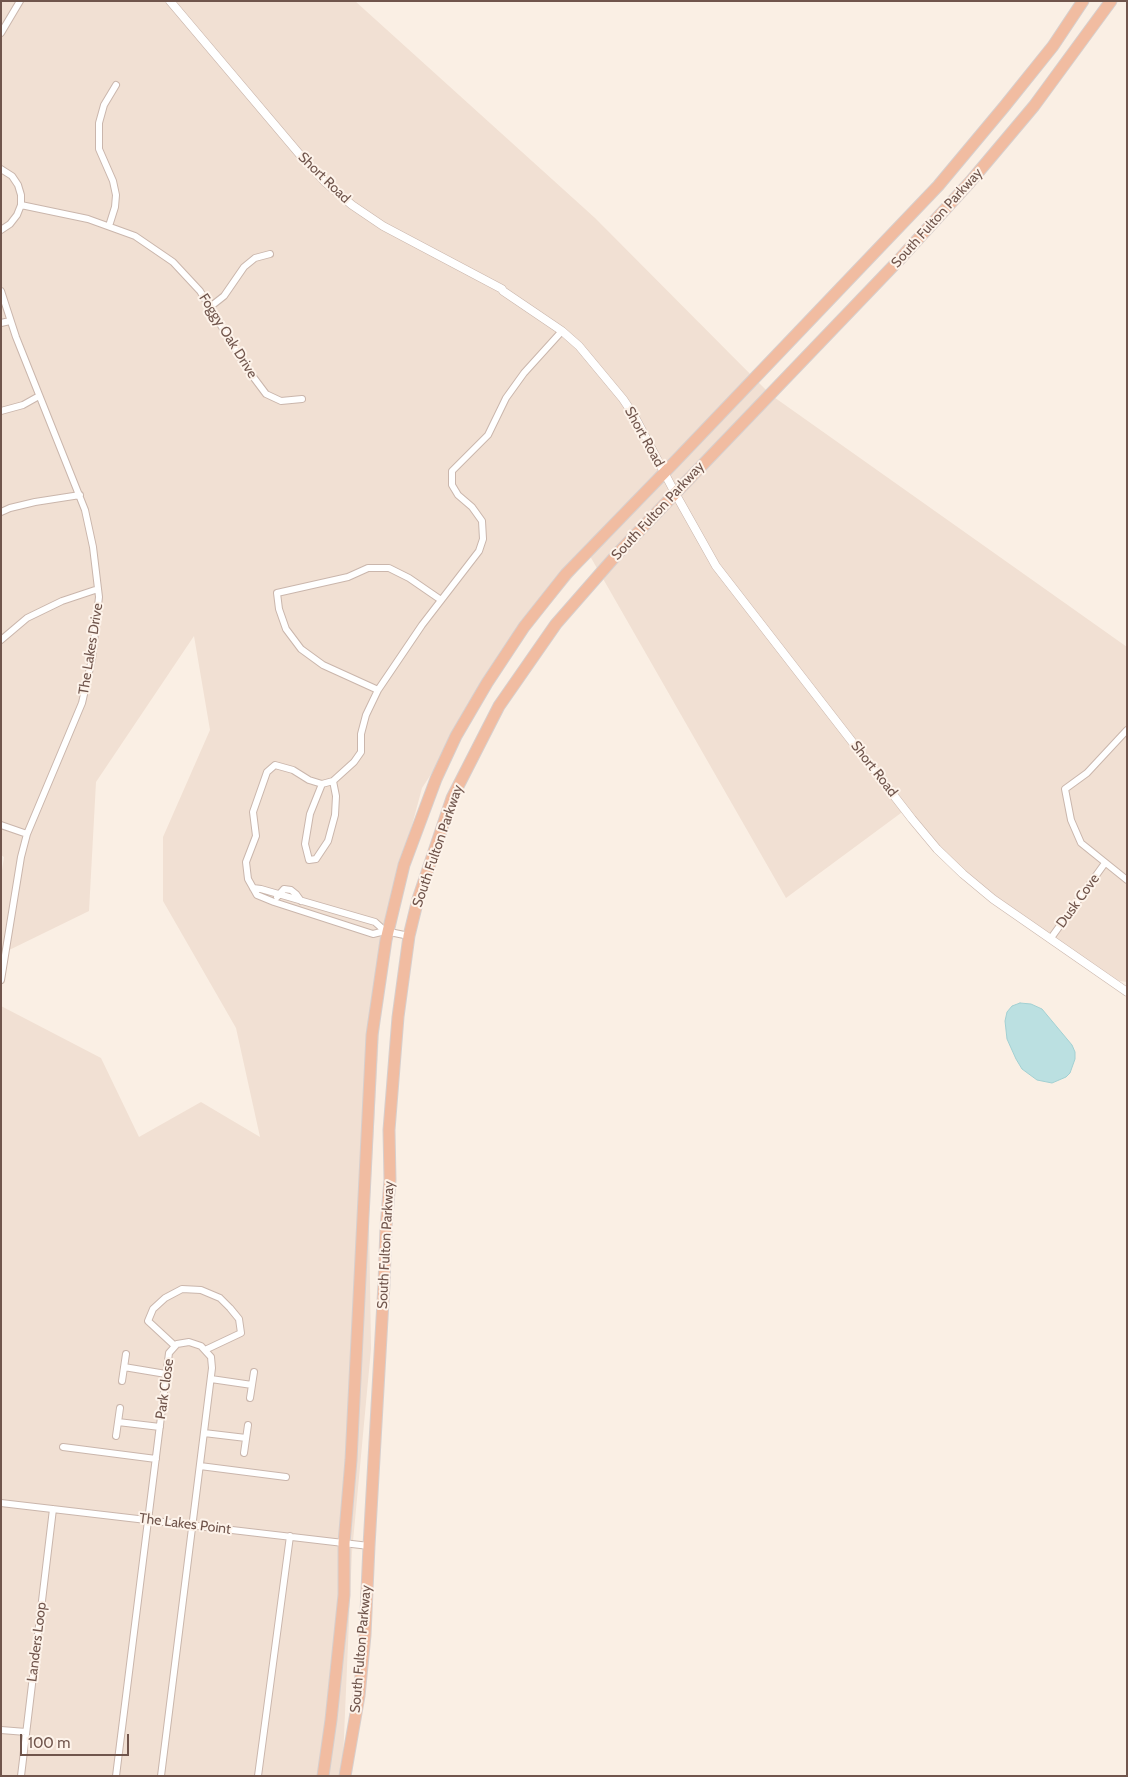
<!DOCTYPE html>
<style>
body{margin:0}
#map{position:relative;width:1128px;height:1777px;overflow:hidden;background:#faefe4;font-family:Cabin,sans-serif}
canvas{display:block}
.frame{position:absolute;inset:0;border:2px solid #70554c;pointer-events:none}
.scale{position:absolute;left:20px;top:1734px;width:109px;height:22px;box-sizing:border-box;border:2px solid #70554c;border-top:0;padding-left:6px;font-size:15px;line-height:18px;white-space:nowrap;color:#70554c;-webkit-text-stroke:4px #fdf3ea;paint-order:stroke}
</style>
<div id="map">
<canvas width="1128" height="1777"></canvas>
<div class="frame"></div>
<div class="scale">100 m</div>
</div>
<script>
const c = document.querySelector('canvas').getContext('2d');
c.lineJoin = 'round';
function fillPath(path, color) { c.fillStyle = color; c.fill(path, 'evenodd'); }
const shape = rows => new Path2D(rows.map(r => 'M' + r).join(''));
function stroke(path, color, width, dash) { c.strokeStyle = color; c.lineWidth = width; c.lineCap = dash ? 'butt' : 'round'; c.setLineDash(dash || []); c.stroke(path); }
function write(font, color, halo, rows, align = 'center') {
  c.font = font + ' Cabin,sans-serif'; c.lineWidth = 4; c.setLineDash([]); c.textBaseline = 'middle'; c.strokeStyle = halo; c.fillStyle = color; for (const [text, x, y, turn = 0] of rows) {
    c.save(); c.translate(x, y); c.rotate((+turn || 0) * Math.PI / 180); c.textAlign = isNaN(turn) ? turn : align; if (halo) c.strokeText(text, 0, 0); c.fillText(text, 0, 0); c.restore();
  }
}
const residential = shape([
 [1,1,355,1,595,218,771,395,1127,647,1127,982,1105,979,981,892,905,810,786,898,590,556,513,649,422,788,385,926,369,1217,371,1349,352,1552,343,1759,341,1761,342,1762,339,1776,1,1776,1,1006,101,1058,139,1137,201,1102,260,1137,236,1028,163,901,163,837,210,730,194,636,96,782,89,911,1,954,1,877,4,857,1,855]
]);
const water = shape([
 [1020,1003,1031,1004,1042,1009,1072,1045,1075,1052,1075,1059,1070,1073,1066,1077,1052,1083,1037,1080,1022,1069,1016,1059,1007,1039,1005,1021,1007,1012,1012,1006,1020,1003]
]);
const minor = shape([
 [1,33,20,1],
 [1,169,12,176,18,185,21,195,21,205,17,215,10,224,1,230],
 [21,205,88,219,135,236,173,262,200,291,248,370,266,394,281,401,302,399],
 [109,226,115,207,116,195,113,181,99,149,99,123,104,105,116,85],
 [1,291,16,337,85,510,93,547,99,597,92,659,82,703,27,834,21,857,1,980],
 [210,307,224,296,244,267,255,258,270,254],
 [1,323,10,321],
 [1,411,23,405,39,396],
 [1,512,10,508,35,502,80,495],
 [1,640,27,618,62,601,98,589],
 [378,690,323,665,301,649,286,629,279,609,277,593,348,577,368,568,389,568,409,578,441,600],
 [1127,730,1087,773,1065,789,1071,820,1081,843,1127,880],
 [322,784,310,814,305,844,309,860,316,859,328,841,335,815,336,796,333,781],
 [1,825,27,834],
 [253,888,261,889,375,922,385,931],
 [277,897,284,889,291,890,296,894,301,901],
 [409,936,385,931,373,934,274,902,257,895,248,879,246,862,256,836,253,812,267,772,275,765,293,770,309,780,322,784,333,781,354,762,361,752,361,734,366,715,378,690,422,625,479,551,483,539,482,521,472,507,458,495,452,485,452,471,488,435,506,398,524,373,562,331],
 [1051,938,1105,863],
 [175,1346,148,1321,153,1309,165,1298,182,1289,201,1290,220,1298,230,1308,239,1319,241,1333,205,1350],
 [124,1367,166,1374],
 [211,1379,252,1385],
 [122,1381,126,1354],
 [250,1398,254,1372],
 [118,1422,160,1427],
 [204,1433,246,1438],
 [116,1436,120,1408],
 [63,1447,156,1459],
 [244,1453,248,1425],
 [200,1466,286,1477],
 [1,1503,369,1546],
 [1,1730,26,1732],
 [21,1776,53,1509],
 [116,1776,169,1353,177,1344,189,1342,201,1346,211,1357,212,1368,161,1776],
 [258,1776,290,1536]
]);
const tertiary = shape([
 [170,1,301,156,325,182,352,205,383,226,502,289,503,291,562,331,579,346,623,399,635,417,675,493,716,566,912,819,937,849,963,874,993,899,1127,992]
]);
const trunk = shape([
 [323,1776,331,1720,344,1595,344,1543,351,1460,372,1035,386,940,404,865,436,779,456,736,487,683,524,627,566,574,664,473,938,186,1004,107,1053,46,1083,1],
 [345,1776,359,1696,365,1635,369,1546,384,1284,386,1227,390,1180,389,1130,398,1017,409,936,418,899,452,798,499,706,556,624,619,552,898,261,970,182,1034,106,1111,1]
]);
const streetNames = [
 ["Short Road",324,178,44],
 ["South Fulton Parkway",937,218,-48],
 ["Foggy Oak Drive",228,336,58],
 ["Short Road",644,437,61],
 ["South Fulton Parkway",658,511,-47],
 ["The Lakes Drive",91,649,-81],
 ["Short Road",874,769,52],
 ["South Fulton Parkway",438,846,-71],
 ["Dusk Cove",1078,901,-54],
 ["South Fulton Parkway",386,1245,-87],
 ["Park Close",165,1389,-82],
 ["The Lakes Point",185,1524,7],
 ["Landers Loop",37,1642,-83],
 ["South Fulton Parkway",361,1649,-85]
];
fillPath(residential, '#f1e0d3');
fillPath(water, '#bbe0e1');
stroke(water, '#a2d0d2', 1);
stroke(minor, '#cab6ac', 8);
stroke(tertiary, '#cab6ac', 9);
stroke(trunk, '#d7cfcd', 13);
stroke(minor, '#fff', 6);
stroke(tertiary, '#fff', 8);
stroke(trunk, '#f1bca1', 11);
write('14px', '#70554c', '#fdf3ea', streetNames);
</script>
